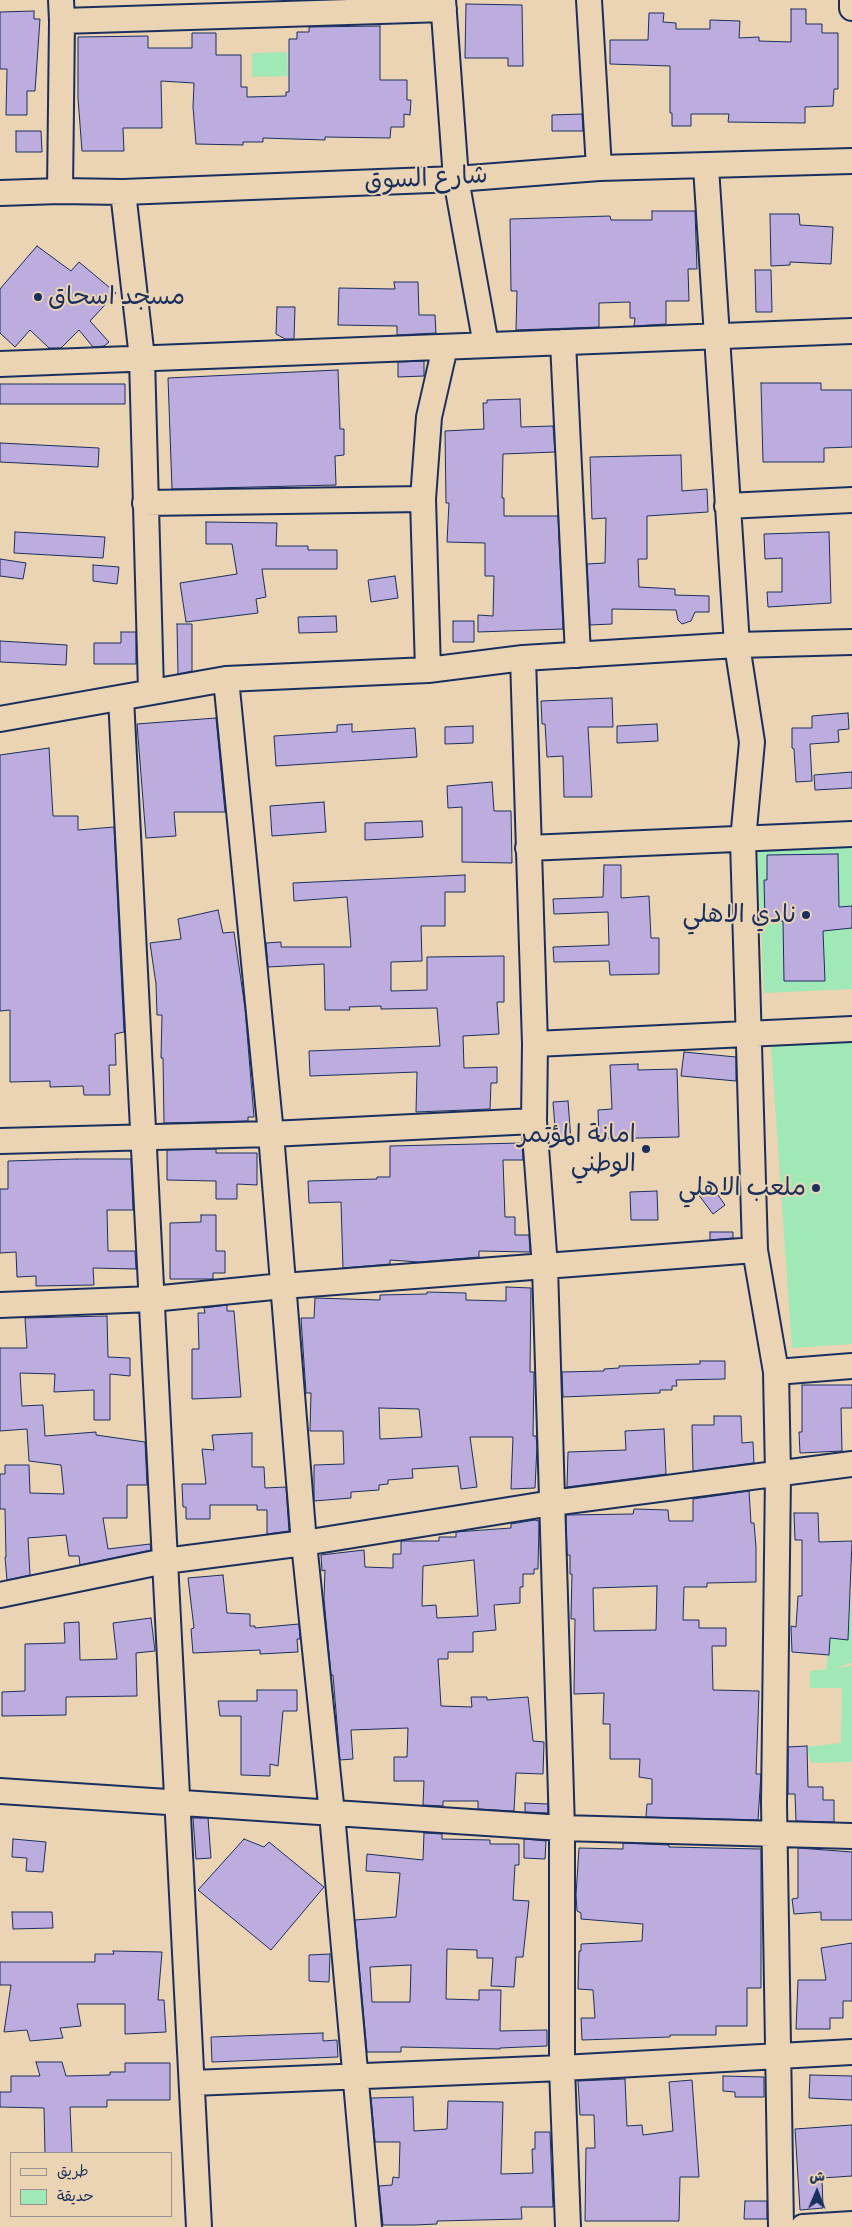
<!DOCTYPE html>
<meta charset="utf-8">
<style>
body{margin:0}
#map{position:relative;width:852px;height:2227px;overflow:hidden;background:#ead4b3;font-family:Caveat,"Playpen Sans Arabic",sans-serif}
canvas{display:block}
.legend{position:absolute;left:10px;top:2152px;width:162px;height:65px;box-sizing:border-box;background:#ead4b3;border:1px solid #979291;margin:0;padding:6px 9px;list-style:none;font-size:15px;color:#1b2f5e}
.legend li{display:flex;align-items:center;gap:10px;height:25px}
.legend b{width:25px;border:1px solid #979291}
.north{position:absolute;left:792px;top:2167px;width:50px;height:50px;-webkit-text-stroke:4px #ead4b3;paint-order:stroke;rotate:1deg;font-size:14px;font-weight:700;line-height:20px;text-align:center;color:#1b2f5e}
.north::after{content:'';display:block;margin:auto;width:18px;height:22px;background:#1b2f5e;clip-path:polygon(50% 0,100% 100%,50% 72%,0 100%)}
</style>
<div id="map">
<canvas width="852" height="2227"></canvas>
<ul class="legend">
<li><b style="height:6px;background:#ead4b3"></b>طريق</li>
<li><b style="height:14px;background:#a0e8b6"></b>حديقة</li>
</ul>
<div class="north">ش</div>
</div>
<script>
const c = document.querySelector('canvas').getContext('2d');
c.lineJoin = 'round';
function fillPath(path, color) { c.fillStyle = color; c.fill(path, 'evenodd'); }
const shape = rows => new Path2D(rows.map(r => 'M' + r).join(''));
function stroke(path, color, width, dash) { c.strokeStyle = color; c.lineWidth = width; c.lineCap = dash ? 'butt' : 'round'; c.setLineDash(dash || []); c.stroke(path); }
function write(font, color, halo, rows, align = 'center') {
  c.font = font + ' Caveat,"Playpen Sans Arabic",sans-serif'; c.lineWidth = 4; c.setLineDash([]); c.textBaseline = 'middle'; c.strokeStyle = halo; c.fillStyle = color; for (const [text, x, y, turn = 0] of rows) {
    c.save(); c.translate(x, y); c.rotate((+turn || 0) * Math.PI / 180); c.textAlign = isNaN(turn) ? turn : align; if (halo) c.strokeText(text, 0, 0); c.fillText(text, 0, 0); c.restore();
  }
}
const green = shape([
 [287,52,288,76,252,77,252,53],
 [852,839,852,989,764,993,757,842],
 [852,1026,852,1344,792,1348,770,1032],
 [852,1590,852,1663,834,1668,852,1666,852,1762,811,1763,807,1747,841,1743,842,1688,810,1688,810,1671,826,1669,830,1638,848,1640]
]);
const building = shape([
 [466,4,522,5,523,66,508,66,508,58,465,58,466,4],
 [791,9,806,9,806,24,822,24,822,33,838,33,838,89,834,89,833,106,805,107,805,123,728,122,729,114,691,114,691,126,672,126,672,113,670,113,670,66,610,64,610,40,648,40,649,13,664,13,663,22,676,23,676,29,710,29,710,20,740,21,739,38,759,37,759,41,791,42,791,9],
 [34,11,34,19,40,19,35,91,27,91,27,115,6,115,7,69,0,69,0,12,34,11],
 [380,26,380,80,407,80,407,100,411,100,410,115,404,114,404,127,391,127,390,138,325,137,325,140,263,138,263,142,243,142,243,145,196,144,193,107,194,83,161,81,162,128,123,128,124,151,82,151,78,98,78,37,148,36,148,48,192,48,192,33,216,33,216,55,241,55,241,87,247,87,247,97,286,96,286,92,289,92,289,39,297,39,297,32,309,32,309,27,380,26],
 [582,114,583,131,552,131,552,115,582,114],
 [16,131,41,131,42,152,16,152,16,131],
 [652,211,695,211,697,269,688,269,689,301,666,301,666,324,634,326,635,318,630,318,630,302,599,303,599,327,516,330,517,291,511,291,510,219,610,216,611,220,652,220,652,211],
 [770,214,799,214,800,225,833,227,831,264,790,262,790,265,771,266,770,214],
 [37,246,71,271,79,262,116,293,90,321,109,342,104,346,93,347,79,330,61,348,49,348,30,330,15,347,0,333,0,289,37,246],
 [755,270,771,270,772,312,756,312,755,270],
 [394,282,418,282,419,315,435,315,436,333,397,335,397,326,338,325,339,288,395,289,394,282],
 [277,307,295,307,294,339,285,339,276,334,277,307],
 [424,361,424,376,398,377,398,362,424,361],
 [338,370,340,429,344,429,344,455,335,456,336,485,172,489,168,378,338,370],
 [761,383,821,383,821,390,852,390,852,447,824,448,824,462,763,462,761,383],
 [0,384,125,384,125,404,0,404,0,384],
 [520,399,521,427,553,426,555,452,503,454,502,498,504,498,504,516,558,516,563,629,478,632,478,615,493,616,494,576,485,576,485,543,447,542,449,503,446,503,445,431,484,429,483,403,487,403,487,400,520,399],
 [0,443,99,448,98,467,0,462,0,443],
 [681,455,682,491,707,489,708,512,647,516,647,559,638,559,639,587,675,589,675,595,709,596,709,612,695,612,691,621,682,624,678,620,676,610,612,609,612,624,590,625,587,564,605,563,606,518,592,519,590,457,681,455],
 [206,522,277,523,276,546,308,546,308,550,337,550,337,569,262,569,266,597,256,599,258,613,186,622,180,583,237,574,232,544,206,544,206,522],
 [15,532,105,537,103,558,14,553,15,532],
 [829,532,831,603,768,607,767,592,782,592,782,558,765,559,764,534,829,532],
 [0,559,26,563,23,579,0,576,0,559],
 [93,565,119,567,117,584,93,581,93,565],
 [395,576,398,598,371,602,368,580,395,576],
 [336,616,337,632,299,633,298,617,336,616],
 [453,621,474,621,474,642,453,642,453,621],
 [177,624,192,624,192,671,178,674,177,624],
 [121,632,136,632,136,664,94,664,94,643,121,643,121,632],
 [0,641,67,645,66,665,0,662,0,641],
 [612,698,613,727,588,727,592,797,564,797,563,756,547,757,545,724,542,724,541,701,612,698],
 [848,713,849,729,838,730,839,742,810,744,812,781,796,782,794,749,792,748,792,728,812,728,812,716,848,713],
 [216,718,225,812,174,812,176,836,146,838,137,724,216,718],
 [352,724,352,732,415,728,417,757,276,766,274,736,337,732,337,725,352,724],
 [657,724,658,741,617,743,617,726,657,724],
 [473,726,473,743,445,744,445,727,473,726],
 [49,748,53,816,78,816,78,830,114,827,124,1032,115,1034,116,1065,109,1065,110,1095,84,1095,83,1086,50,1087,50,1081,10,1082,10,1010,0,1011,0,755,49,748],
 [852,772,852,788,815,790,814,775,852,772],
 [492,782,494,811,511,811,512,863,462,862,462,807,448,808,447,786,492,782],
 [324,802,326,832,272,836,270,806,324,802],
 [422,821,423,837,365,840,365,823,422,821],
 [838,854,839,907,852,906,852,928,823,931,825,981,784,981,783,921,765,921,764,880,767,880,767,855,838,854],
 [604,865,621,865,621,898,649,896,651,938,659,938,659,974,610,975,609,961,554,962,553,947,609,945,608,912,554,914,553,899,603,897,604,865],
 [465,875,465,892,445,892,445,926,421,926,422,961,391,962,391,991,427,990,427,957,504,956,504,1002,497,1002,499,1034,463,1036,464,1068,497,1067,497,1083,491,1083,490,1109,416,1112,417,1072,310,1076,309,1051,440,1046,437,1008,381,1009,381,1006,349,1007,350,1010,325,1010,324,964,268,967,266,943,281,942,281,947,351,947,347,897,294,901,293,883,465,875],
 [218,910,223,933,234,932,245,1008,254,1117,248,1117,248,1121,164,1123,163,1058,161,1058,162,1015,157,1015,156,984,150,943,181,939,178,919,218,910],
 [684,1052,736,1057,736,1081,681,1076,684,1052],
 [638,1064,638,1070,677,1069,679,1137,599,1139,598,1110,612,1109,610,1065,638,1064],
 [568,1101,571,1140,556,1141,553,1102,568,1101],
 [522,1143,523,1160,503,1160,505,1217,515,1217,515,1235,529,1235,530,1252,479,1251,479,1257,419,1262,390,1260,390,1264,343,1268,341,1202,309,1203,308,1181,377,1179,377,1177,390,1177,390,1146,522,1143],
 [216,1149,216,1153,257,1153,257,1185,237,1184,237,1199,216,1199,216,1181,167,1180,167,1150,216,1149],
 [77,1159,131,1159,133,1210,107,1210,108,1251,135,1251,136,1269,93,1268,94,1285,36,1286,36,1276,17,1277,16,1252,0,1253,0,1189,8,1189,8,1161,77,1159],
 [711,1185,725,1205,713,1214,698,1194,711,1185],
 [657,1191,658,1220,631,1220,630,1192,657,1191],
 [201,1215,216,1215,216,1251,225,1251,225,1273,213,1273,213,1279,170,1279,170,1223,201,1222,201,1215],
 [710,1232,733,1232,733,1238,710,1240,710,1232],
 [506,1287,531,1288,530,1372,534,1372,533,1436,536,1436,537,1446,535,1488,511,1489,513,1437,470,1437,477,1487,461,1489,458,1466,412,1469,413,1478,388,1480,388,1484,379,1485,379,1490,351,1492,351,1498,314,1501,314,1465,344,1464,343,1431,310,1431,311,1393,306,1393,301,1318,314,1318,315,1298,380,1300,380,1295,427,1294,427,1292,466,1293,466,1300,506,1301,506,1287],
 [379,1408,419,1409,422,1437,380,1439,379,1408],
 [227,1305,227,1311,234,1311,241,1397,192,1399,192,1349,199,1349,198,1313,205,1313,204,1308,227,1305],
 [107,1316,108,1357,130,1358,130,1376,110,1374,110,1420,94,1420,94,1390,54,1392,55,1374,20,1373,22,1406,43,1405,45,1436,96,1432,96,1435,145,1442,147,1485,127,1485,127,1518,103,1518,108,1549,150,1544,151,1550,80,1565,79,1556,69,1556,66,1535,28,1538,30,1575,7,1580,5,1557,6,1557,5,1509,0,1509,0,1474,5,1474,5,1465,29,1465,30,1493,64,1494,61,1465,29,1461,27,1429,0,1431,0,1348,27,1348,25,1318,107,1316],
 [700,1361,725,1361,725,1379,676,1380,677,1386,672,1386,672,1390,660,1390,660,1393,563,1397,562,1372,604,1371,604,1369,619,1368,619,1366,700,1364,700,1361],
 [802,1385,852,1385,852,1408,841,1408,842,1451,800,1453,799,1432,802,1432,802,1385],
 [714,1416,741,1416,742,1443,753,1442,754,1463,693,1471,692,1425,714,1425,714,1416],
 [664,1429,666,1474,567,1487,568,1452,626,1450,625,1431,664,1429],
 [252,1433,252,1467,264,1467,265,1488,286,1487,289,1531,267,1534,267,1510,257,1510,257,1505,210,1505,210,1519,186,1519,186,1507,183,1507,182,1484,206,1484,202,1449,214,1450,212,1435,252,1433],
 [749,1491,751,1523,754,1523,756,1547,756,1582,707,1583,707,1587,684,1587,683,1620,699,1620,699,1628,726,1628,726,1646,712,1646,713,1690,759,1691,756,1774,761,1774,758,1820,646,1817,647,1804,652,1804,652,1779,639,1777,640,1759,610,1759,610,1724,603,1724,604,1693,574,1694,575,1619,571,1619,572,1574,570,1574,570,1555,567,1555,566,1515,633,1514,634,1509,668,1510,669,1521,693,1521,693,1499,749,1491],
 [657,1586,656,1630,594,1631,593,1588,657,1586],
 [794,1513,818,1513,819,1542,852,1541,848,1640,830,1638,829,1655,792,1652,791,1626,796,1627,798,1596,802,1596,802,1540,795,1540,794,1513],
 [535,1520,539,1521,538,1569,534,1569,534,1574,523,1574,523,1587,520,1587,520,1603,494,1605,496,1630,473,1632,473,1652,448,1652,448,1659,438,1659,441,1706,472,1707,471,1697,487,1697,487,1700,528,1697,533,1741,544,1742,543,1774,516,1773,514,1811,478,1809,478,1801,443,1801,443,1806,423,1805,424,1781,394,1781,394,1757,407,1757,408,1728,351,1730,353,1759,340,1760,333,1675,331,1675,324,1599,325,1570,322,1571,321,1555,364,1550,365,1567,393,1568,393,1554,401,1554,401,1541,439,1541,439,1537,456,1537,456,1532,511,1528,511,1524,535,1520],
 [474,1560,478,1616,437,1618,436,1605,422,1606,423,1566,474,1560],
 [223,1575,227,1613,250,1614,250,1626,255,1626,255,1628,299,1624,300,1639,297,1639,298,1652,260,1654,260,1650,193,1653,191,1629,194,1628,188,1578,223,1575],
 [151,1618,155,1651,136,1653,137,1696,66,1697,66,1715,2,1716,2,1692,25,1691,25,1644,65,1643,64,1623,79,1622,80,1660,117,1659,113,1623,151,1618],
 [257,1690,297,1690,297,1711,283,1711,278,1766,270,1764,270,1776,241,1775,241,1716,220,1716,218,1701,257,1701,257,1690],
 [807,1746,808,1787,823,1787,823,1800,834,1800,834,1822,796,1821,795,1794,788,1794,788,1747,807,1746],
 [525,1803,548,1804,548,1813,525,1812,525,1803],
 [193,1818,208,1818,211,1858,196,1859,193,1818],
 [424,1833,442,1834,442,1839,490,1840,490,1844,519,1844,519,1865,515,1865,513,1900,529,1901,523,1957,516,1957,514,1987,491,1986,493,1958,477,1958,477,1950,447,1949,446,1999,479,2000,479,1990,501,1990,500,2031,547,2030,547,2046,500,2048,500,2049,401,2047,401,2052,367,2052,355,1920,396,1917,400,1873,366,1871,367,1854,423,1860,424,1833],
 [411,1965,410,2002,372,2002,370,1967,411,1965],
 [13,1839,46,1842,43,1872,26,1871,27,1858,12,1857,13,1839],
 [244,1839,264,1847,269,1842,324,1887,271,1950,198,1890,244,1839],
 [524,1839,546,1841,545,1859,524,1858,524,1839],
 [623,1843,669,1845,669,1847,761,1849,761,1988,747,1988,747,2026,716,2026,716,2035,670,2035,670,2037,582,2040,581,2018,595,2018,593,1990,578,1989,579,1951,581,1951,581,1944,642,1941,643,1924,581,1919,581,1913,577,1911,576,1895,579,1848,623,1849,623,1843],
 [798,1848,852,1852,852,1920,821,1920,821,1912,794,1914,792,1899,798,1898,798,1848],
 [12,1912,52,1912,53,1928,13,1929,12,1912],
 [852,1943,852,2001,843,2001,843,2018,830,2018,830,2029,796,2029,798,1980,826,1980,821,1948,852,1943],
 [113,1951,162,1952,158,2000,164,2000,166,2032,125,2034,125,2004,77,2004,81,2026,60,2028,63,2038,30,2041,27,2030,4,2032,11,1985,0,1985,0,1962,95,1962,95,1954,114,1954,113,1951],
 [330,1954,329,1982,309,1981,309,1955,330,1954],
 [323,2033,323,2041,337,2040,338,2057,212,2062,211,2037,323,2033],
 [36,2062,62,2062,66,2076,110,2075,110,2072,125,2072,125,2063,170,2063,170,2100,107,2100,107,2107,70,2107,72,2153,45,2153,44,2108,0,2107,0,2092,11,2092,11,2076,40,2076,36,2062],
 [810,2075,852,2076,852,2100,809,2098,810,2075],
 [723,2076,764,2077,764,2097,735,2097,735,2092,723,2091,723,2076],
 [625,2079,627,2126,642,2125,643,2135,673,2131,669,2082,692,2080,699,2177,680,2177,679,2221,585,2221,586,2148,595,2148,594,2115,580,2115,578,2081,625,2079],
 [413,2097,414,2131,447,2129,448,2101,503,2102,501,2174,533,2173,532,2149,535,2149,535,2132,550,2132,553,2207,521,2207,522,2219,437,2221,437,2224,415,2225,383,2225,379,2186,392,2185,393,2177,399,2178,400,2142,375,2142,371,2098,413,2097],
 [852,2125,852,2176,822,2178,823,2208,800,2210,795,2129,852,2125],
 [745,2201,767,2201,767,2219,744,2219,745,2201]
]);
const minor = shape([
 [443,0,456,179,486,345],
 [589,0,599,168],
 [852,0,852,8],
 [62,21,444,9],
 [706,167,737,645,752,742,743,840,755,1250,776,1372,778,1474,774,1803,781,2227],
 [60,191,62,21,61,0],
 [123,192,142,358,151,691],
 [0,193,60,191,123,192,456,179,599,168,852,161],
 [563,342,578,655],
 [0,364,852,331],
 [145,503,423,499],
 [727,506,852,500],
 [523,658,535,1044,534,1121,545,1267,562,1828,562,2068,568,2227],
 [428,670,423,499,429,417,445,347],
 [226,679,271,1134,304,1543,332,1814,369,2227],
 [121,698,199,2227],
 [0,719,226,679,428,670,523,658,737,645,852,642],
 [528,848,852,834],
 [535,1044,852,1029],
 [0,1141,271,1134,534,1121],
 [0,1305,152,1299,283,1286,755,1250],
 [776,1372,852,1366],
 [0,1595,165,1561,304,1543,552,1503,852,1464],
 [0,1791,562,1828,852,1836],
 [192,2083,562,2068,852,2052],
 [803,2227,852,2224]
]);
const markers = [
 [38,297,5,"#1b2f5e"],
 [806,915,5,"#1b2f5e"],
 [646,1149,5,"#1b2f5e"],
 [816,1188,5,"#1b2f5e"]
];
const streetNames = [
 ["شارع السوق",426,179,-3]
];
const poiNames = [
 ["مسجد اسحاق",48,297,"left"],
 ["نادي الاهلي",796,915],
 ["امانة المؤتمر",636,1135],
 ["الوطني",636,1164],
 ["ملعب الاهلي",806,1188]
];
fillPath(green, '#a0e8b6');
fillPath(building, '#bcadde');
stroke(building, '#1b2f5e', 1);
stroke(minor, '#1b2f5e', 28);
stroke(minor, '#ead4b3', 24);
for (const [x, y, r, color] of markers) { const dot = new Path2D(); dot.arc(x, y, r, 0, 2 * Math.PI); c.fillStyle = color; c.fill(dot); stroke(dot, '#ead4b3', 2); }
write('25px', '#1b2f5e', '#ead4b3', streetNames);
write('25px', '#1b2f5e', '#ead4b3', poiNames, 'right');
</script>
